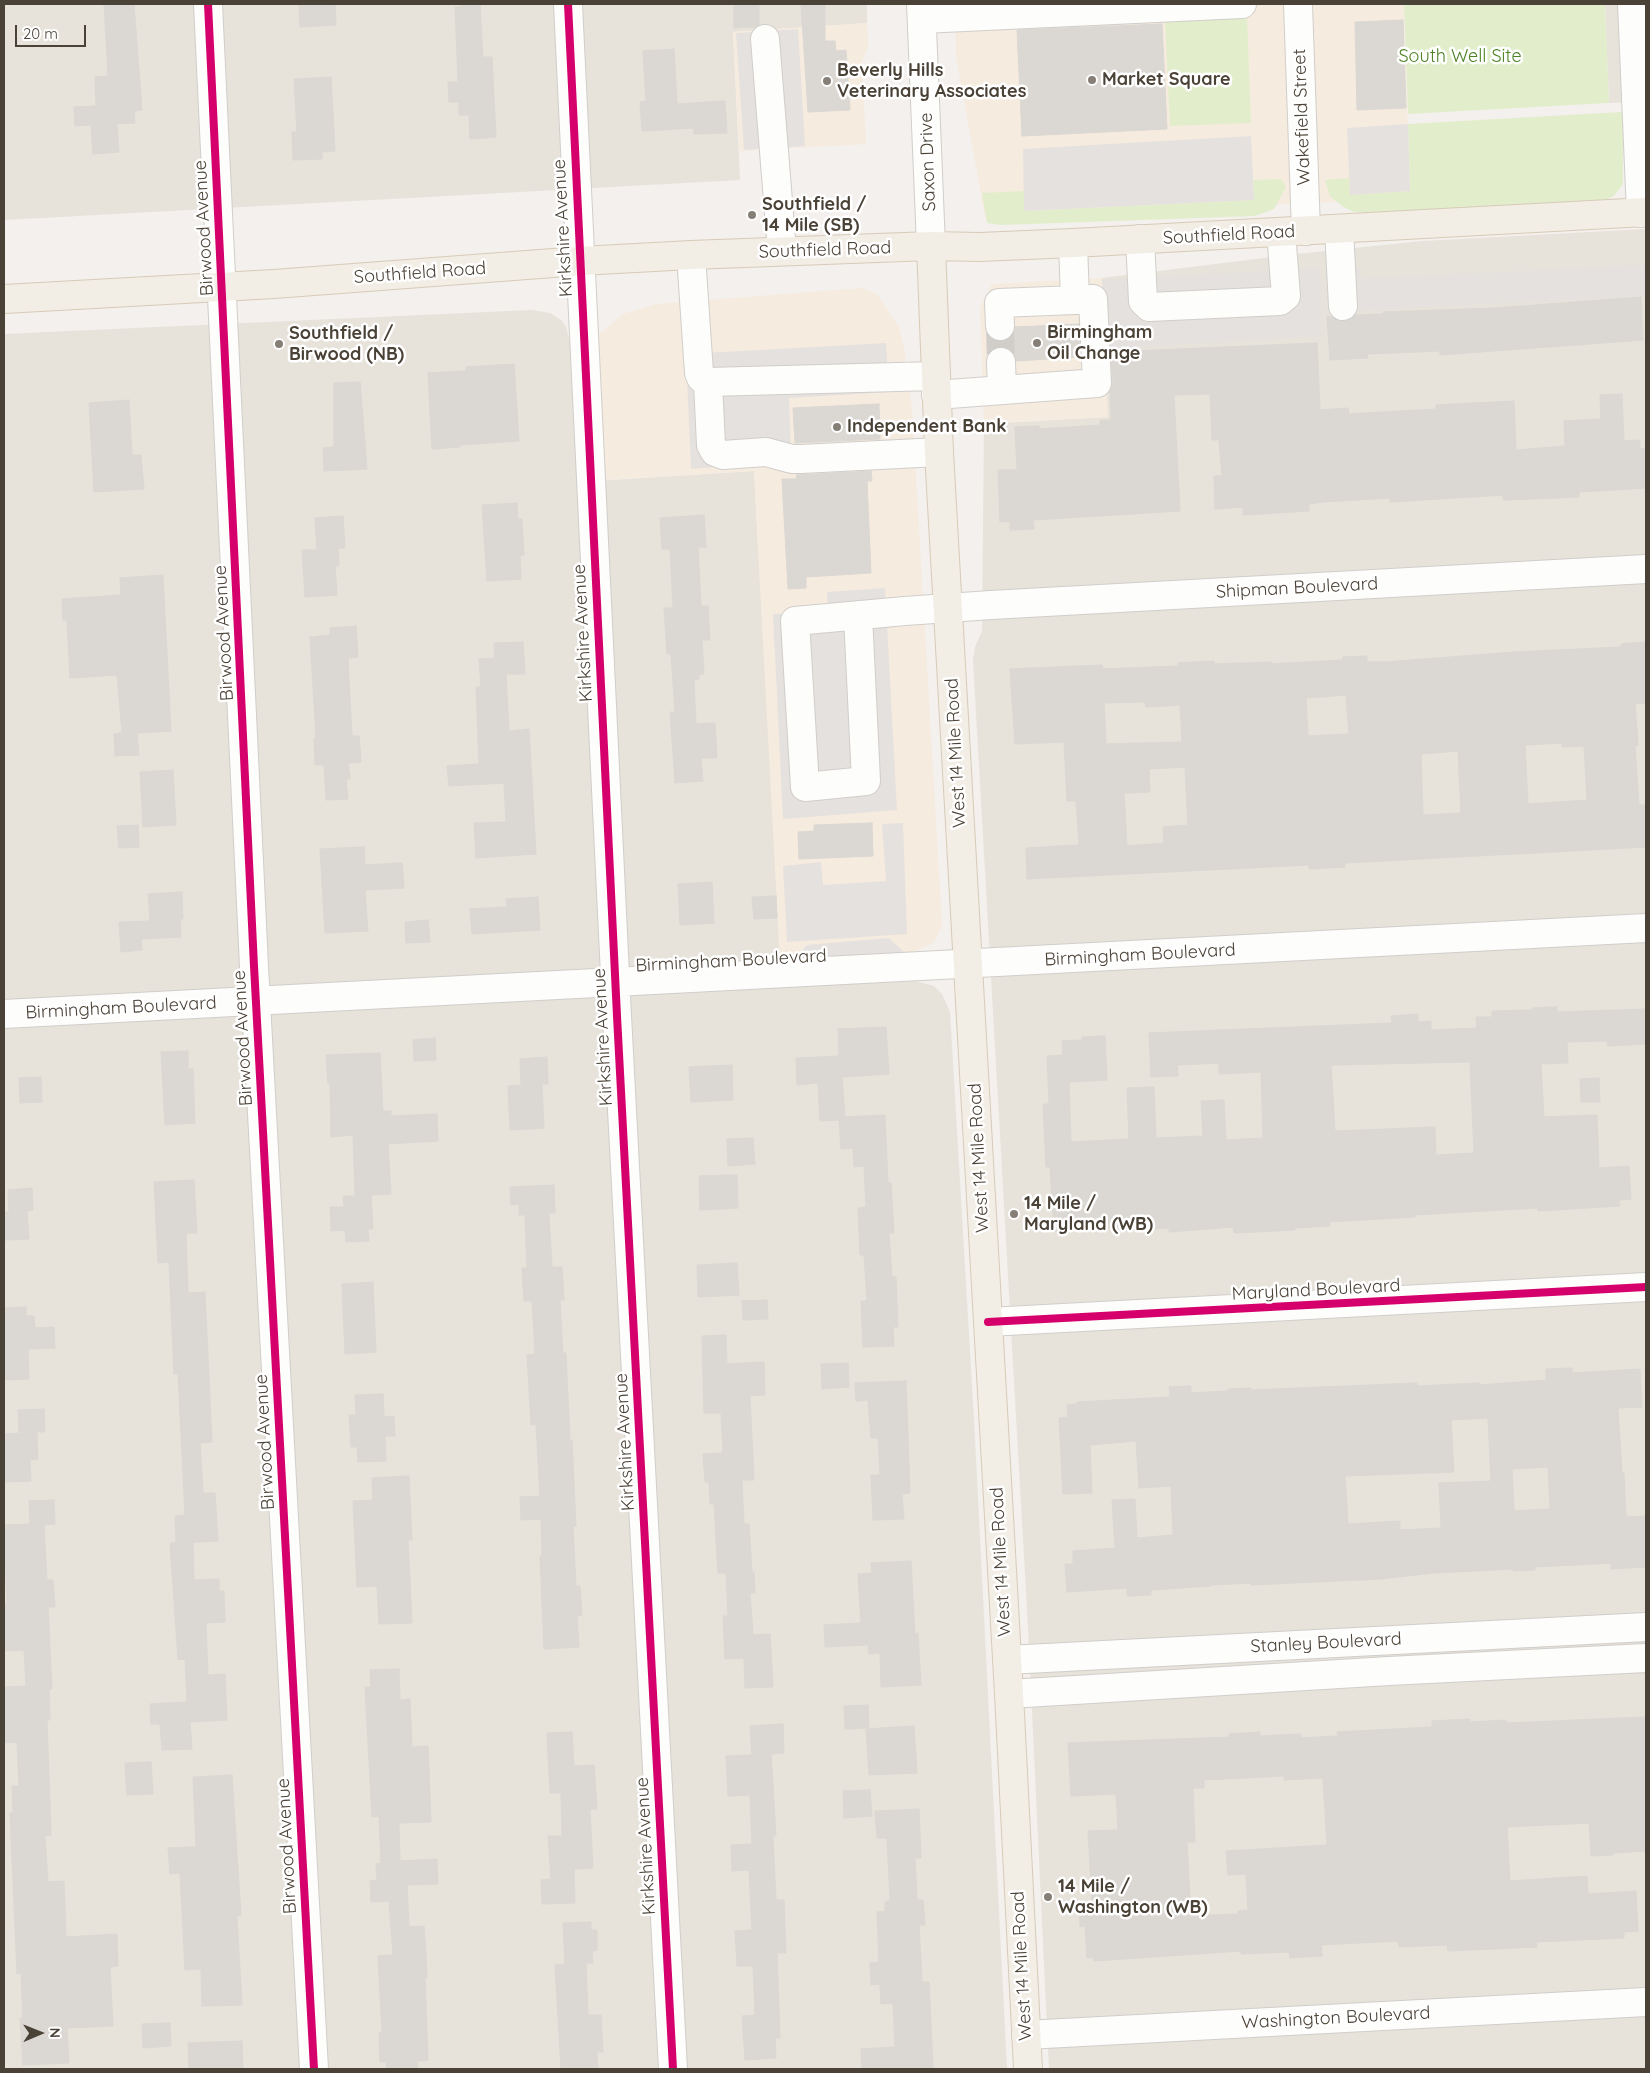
<!DOCTYPE html>
<style>
body{margin:0}
#map{position:relative;width:1650px;height:2073px;overflow:hidden;background:#f3f0ed;font-family:Quicksand,sans-serif}
canvas{display:block}
.frame{position:absolute;inset:0;border:5px solid #4b4237;pointer-events:none}
.north{position:absolute;left:15px;top:2008px;width:50px;height:50px;-webkit-text-stroke:4px #fff;paint-order:stroke;rotate:89deg;font-size:14px;font-weight:700;line-height:20px;text-align:center;color:#4b4237}
.north::after{content:'';display:block;margin:auto;width:18px;height:22px;background:#4b4237;clip-path:polygon(50% 0,100% 100%,50% 72%,0 100%)}
.scale{position:absolute;left:15px;top:25px;width:71px;height:22px;box-sizing:border-box;border:2px solid #4b4237;border-top:0;padding-left:6px;font-size:15px;line-height:18px;white-space:nowrap;color:#4b4237;-webkit-text-stroke:4px #fff;paint-order:stroke}
</style>
<div id="map">
<canvas width="1650" height="2073"></canvas>
<div class="frame"></div>
<div class="north">N</div>
<div class="scale">20 m</div>
</div>
<script>
const c = document.querySelector('canvas').getContext('2d');
c.lineJoin = 'round';
function fillPath(path, color) { c.fillStyle = color; c.fill(path, 'evenodd'); }
const shape = rows => new Path2D(rows.map(r => 'M' + r).join(''));
function stroke(path, color, width, dash) { c.strokeStyle = color; c.lineWidth = width; c.lineCap = dash ? 'butt' : 'round'; c.setLineDash(dash || []); c.stroke(path); }
function write(font, color, halo, rows, align = 'center') {
  c.font = font + ' Quicksand,sans-serif'; c.lineWidth = 5; c.setLineDash([]); c.textBaseline = 'middle'; c.strokeStyle = halo; c.fillStyle = color; for (const [text, x, y, turn = 0] of rows) {
    c.save(); c.translate(x, y); c.rotate((+turn || 0) * Math.PI / 180); c.textAlign = isNaN(turn) ? turn : align; if (halo) c.strokeText(text, 0, 0); c.fillText(text, 0, 0); c.restore();
  }
}
const residential = shape([
 [4,4,867,4,867,23,733,32,740,180,4,220],
 [1605,4,1646,4,1646,102,1609,103],
 [1646,229,1646,2069,1049,2069,1028,1627,973,660,975,647,982,631,984,424,1107,417,1102,278,1297,254,1423,241],
 [532,310,550,313,561,320,566,327,570,342,580,482,754,471,782,986,916,981,934,986,942,994,950,1012,974,1420,1007,2069,4,2069,4,334]
]);
const commercial = shape([
 [1021,4,1404,4,1410,199,985,217,956,56,955,5],
 [867,23,868,46,862,62,866,144,739,151,733,32],
 [1102,278,1108,417,984,423,980,308,992,284],
 [862,288,877,294,899,327,904,347,912,408,942,925,934,943,910,953,780,963,754,471,603,480,595,380,599,334,623,314,656,304]
]);
const green = shape([
 [1404,4,1605,4,1609,103,1408,114],
 [1247,15,1251,123,1170,126,1165,19],
 [1623,112,1623,184,1614,196,1598,203,1408,215,1354,212,1342,206,1330,196,1325,180,1349,178,1350,195,1410,191,1408,124],
 [1281,179,1286,187,1274,209,1255,216,1001,225,987,223,982,193,1024,191,1025,211,1254,200,1253,180]
]);
const parking = shape([
 [798,29,805,146,744,150,736,33],
 [1408,124,1410,191,1350,195,1347,128],
 [1251,136,1254,200,1024,211,1023,149],
 [1646,265,1646,296,1330,312,1327,270,1360,269,1361,279],
 [1320,268,1321,336,1105,349,1102,280],
 [886,343,889,392,789,398,791,455,891,450,892,469,788,473,772,462,691,469,686,354],
 [885,588,897,810,783,819,773,614,828,612,827,592],
 [903,823,907,934,787,942,783,866,821,862,823,885,886,881,882,824],
 [889,938,908,956,789,965,807,945]
]);
const building = shape([
 [104,4,134,4,142,110,134,111,135,123,117,124,119,152,93,154,91,125,75,126,74,107,96,106,95,77,108,76,104,4],
 [299,4,335,4,336,25,300,27,299,4],
 [461,4,480,4,483,57,492,57,496,137,470,139,469,115,459,115,459,102,449,102,448,82,458,82,455,7,461,7,461,4],
 [734,4,759,4,759,25,755,27,734,28,734,4],
 [801,4,825,4,825,41,835,41,836,51,846,50,850,110,808,112,801,4],
 [1403,20,1406,108,1357,110,1355,22,1403,20],
 [1162,24,1167,129,1022,136,1017,30,1162,24],
 [674,49,677,104,725,101,727,133,694,134,694,128,642,131,640,102,646,101,643,51,674,49],
 [331,77,335,151,322,152,322,159,293,160,292,132,297,132,294,79,331,77],
 [1641,297,1643,340,1440,355,1440,351,1367,354,1368,358,1330,360,1327,316,1344,322,1351,319,1355,315,1383,314,1383,312,1495,308,1641,297],
 [1079,324,1080,357,1016,361,1014,353,1008,348,1000,346,989,352,989,336,993,340,1000,342,1008,339,1014,334,1015,327,1079,324],
 [1317,343,1320,410,1348,408,1349,414,1436,409,1436,405,1514,401,1516,450,1565,446,1564,421,1601,419,1600,395,1622,394,1624,441,1640,440,1640,449,1646,448,1646,488,1579,492,1579,497,1557,498,1503,500,1503,495,1390,502,1390,498,1323,502,1309,504,1309,511,1243,515,1243,507,1215,509,1214,476,1222,476,1219,440,1212,440,1210,394,1174,395,1180,511,1033,520,1034,529,1010,530,1010,521,1000,522,998,470,1017,470,1015,427,1039,426,1039,429,1100,425,1100,420,1111,420,1110,392,1113,382,1111,352,1317,343],
 [514,364,519,441,460,445,460,447,432,449,428,373,466,371,466,367,514,364],
 [360,382,367,469,324,471,323,448,334,447,334,383,360,382],
 [129,400,132,455,141,455,144,489,94,492,89,403,129,400],
 [879,404,880,439,795,443,793,408,879,404],
 [871,471,872,481,867,481,871,573,806,577,806,588,788,589,782,479,797,479,796,475,871,471],
 [517,503,518,519,522,519,524,555,520,555,521,579,487,581,482,505,517,503],
 [704,515,706,547,698,547,701,606,708,606,710,640,702,640,704,674,699,674,699,679,694,680,696,724,715,723,717,758,701,758,703,781,675,783,670,712,675,712,671,654,667,654,664,608,673,608,670,549,662,549,660,518,704,515],
 [343,516,345,548,338,548,339,565,335,566,337,595,305,597,302,550,317,550,315,518,343,516],
 [163,575,171,731,137,733,139,755,115,756,114,734,122,733,117,675,70,678,67,620,63,620,62,599,121,595,120,578,163,575],
 [356,626,358,657,348,658,352,736,359,736,361,762,348,763,350,779,346,779,348,799,326,800,324,765,315,765,314,739,316,739,310,637,330,635,330,628,356,626],
 [523,642,525,674,506,674,509,731,529,729,536,854,476,858,474,823,506,822,504,783,449,786,447,766,479,764,476,687,481,687,479,659,495,658,494,643,523,642],
 [1646,642,1646,703,1635,704,1638,745,1635,746,1639,805,1646,805,1646,847,1345,863,1345,867,1309,869,1309,865,1027,879,1026,848,1079,845,1076,801,1067,801,1064,742,1015,744,1010,669,1102,665,1103,669,1178,666,1178,663,1214,661,1214,664,1272,662,1272,664,1343,660,1343,657,1367,656,1367,662,1385,662,1514,652,1621,647,1621,644,1646,642],
 [1346,695,1349,734,1308,736,1306,698,1346,695],
 [1145,702,1146,707,1180,705,1182,742,1106,744,1104,703,1145,702],
 [1562,743,1562,747,1584,746,1587,800,1528,804,1525,745,1562,743],
 [1458,751,1461,813,1423,815,1421,754,1458,751],
 [1185,767,1188,825,1163,827,1164,843,1127,846,1124,793,1150,792,1149,769,1185,767],
 [173,770,176,825,143,827,140,772,173,770],
 [872,823,873,856,799,859,798,832,814,831,814,825,872,823],
 [138,825,139,847,119,848,117,826,138,825],
 [364,847,365,865,402,863,404,888,365,890,368,931,325,933,320,849,364,847],
 [712,882,714,923,680,925,678,884,712,882],
 [182,892,183,919,180,919,181,937,141,939,142,950,121,952,119,922,150,921,148,894,182,892],
 [776,896,777,918,754,919,752,897,776,896],
 [538,897,540,930,472,934,470,909,507,907,506,899,538,897],
 [428,920,430,942,406,943,405,922,428,920],
 [1557,1007,1557,1012,1646,1009,1646,1044,1608,1046,1607,1041,1567,1042,1568,1063,1541,1064,1544,1117,1597,1115,1599,1168,1629,1166,1631,1199,1619,1200,1620,1206,1538,1211,1538,1208,1415,1215,1415,1217,1329,1222,1330,1226,1295,1228,1295,1230,1234,1233,1233,1227,1169,1232,1169,1228,1112,1232,1111,1228,1054,1231,1050,1167,1046,1167,1043,1104,1049,1104,1047,1056,1063,1055,1062,1041,1082,1040,1082,1037,1105,1036,1107,1080,1069,1082,1071,1142,1129,1139,1127,1088,1154,1087,1156,1138,1203,1136,1201,1101,1224,1100,1226,1140,1263,1138,1261,1072,1219,1074,1219,1063,1177,1065,1178,1076,1151,1077,1149,1033,1392,1023,1391,1016,1418,1014,1418,1022,1431,1021,1431,1030,1477,1028,1476,1017,1492,1017,1492,1011,1532,1010,1532,1008,1557,1007],
 [1470,1062,1474,1153,1436,1155,1435,1127,1335,1131,1331,1065,1470,1062],
 [886,1027,889,1074,842,1077,845,1117,885,1115,888,1183,891,1183,894,1233,889,1233,892,1277,896,1277,898,1327,893,1327,894,1346,863,1347,861,1301,867,1301,864,1255,860,1255,858,1208,866,1207,864,1166,854,1167,853,1148,841,1149,839,1120,820,1121,818,1083,797,1085,796,1058,839,1056,838,1029,886,1027],
 [435,1038,436,1060,414,1061,413,1040,435,1038],
 [188,1051,188,1069,193,1069,195,1123,165,1125,161,1052,188,1051],
 [380,1053,383,1111,391,1111,391,1116,437,1114,438,1141,388,1144,391,1194,371,1195,373,1229,368,1229,369,1241,346,1242,345,1230,331,1231,330,1207,344,1207,343,1196,355,1196,353,1135,331,1137,330,1084,328,1084,326,1055,380,1053],
 [547,1057,548,1084,542,1084,544,1128,510,1130,508,1086,521,1085,520,1059,547,1057],
 [732,1065,733,1100,691,1102,689,1067,732,1065],
 [41,1077,42,1102,20,1103,19,1078,41,1077],
 [1599,1078,1600,1102,1581,1102,1580,1079,1599,1078],
 [753,1138,755,1164,728,1166,727,1139,753,1138],
 [737,1175,738,1208,700,1210,699,1176,737,1175],
 [194,1180,197,1233,186,1233,188,1293,205,1292,212,1442,200,1443,203,1493,215,1493,218,1541,176,1543,175,1516,185,1515,178,1374,174,1374,169,1262,158,1263,154,1182,194,1180],
 [554,1185,555,1213,549,1213,552,1267,562,1267,564,1300,560,1300,563,1353,566,1353,570,1441,572,1440,576,1526,573,1526,576,1586,580,1586,582,1615,577,1616,579,1647,544,1649,540,1556,542,1556,541,1519,521,1520,520,1497,540,1496,536,1424,531,1425,527,1355,535,1354,532,1301,524,1301,522,1268,527,1268,525,1215,519,1215,519,1204,511,1205,510,1187,554,1185],
 [32,1188,33,1210,27,1211,29,1239,4,1240,4,1212,9,1212,8,1190,32,1188],
 [737,1263,739,1295,698,1297,697,1265,737,1263],
 [373,1282,376,1352,345,1354,342,1284,373,1282],
 [767,1300,768,1319,743,1320,742,1301,767,1300],
 [26,1307,26,1316,34,1316,35,1328,54,1327,55,1348,28,1349,29,1379,4,1380,4,1308,26,1307],
 [726,1335,727,1364,764,1362,765,1395,750,1396,754,1480,742,1480,744,1524,749,1524,752,1572,754,1572,755,1593,750,1593,753,1635,770,1634,773,1687,745,1688,744,1658,725,1659,723,1616,728,1616,726,1573,718,1573,714,1504,710,1504,709,1482,705,1482,703,1454,723,1453,721,1413,704,1413,702,1336,726,1335],
 [848,1363,849,1387,822,1389,821,1364,848,1363],
 [1572,1368,1572,1373,1640,1369,1642,1407,1618,1408,1622,1473,1624,1473,1626,1517,1646,1516,1646,1567,1611,1569,1611,1563,1535,1567,1535,1570,1513,1571,1513,1569,1434,1573,1381,1579,1251,1585,1251,1583,1210,1585,1210,1586,1151,1590,1151,1595,1127,1596,1127,1588,1067,1592,1065,1564,1073,1564,1073,1551,1115,1548,1112,1500,1135,1499,1137,1538,1173,1535,1171,1486,1139,1488,1136,1441,1090,1445,1092,1493,1063,1494,1059,1418,1068,1417,1067,1405,1077,1404,1077,1402,1170,1397,1169,1387,1191,1386,1191,1393,1228,1391,1228,1389,1251,1388,1251,1390,1417,1383,1417,1386,1479,1383,1479,1385,1546,1380,1546,1369,1572,1368],
 [1488,1418,1491,1481,1439,1483,1441,1528,1400,1530,1400,1521,1348,1524,1345,1476,1454,1472,1451,1420,1488,1418],
 [1548,1467,1550,1509,1514,1511,1512,1469,1548,1467],
 [906,1381,910,1493,902,1494,904,1519,873,1520,871,1475,880,1475,878,1438,871,1438,868,1400,856,1401,855,1383,906,1381],
 [383,1394,384,1417,394,1416,395,1436,385,1436,386,1461,358,1462,357,1447,351,1447,349,1415,356,1415,355,1395,383,1394],
 [44,1409,45,1432,37,1432,38,1459,30,1460,31,1481,4,1482,4,1434,34,1432,19,1432,18,1410,44,1409],
 [409,1476,412,1540,408,1540,412,1623,379,1624,377,1586,357,1587,353,1501,373,1500,372,1478,409,1476],
 [54,1500,55,1524,44,1525,47,1580,53,1580,55,1607,48,1607,52,1689,49,1689,50,1720,47,1720,51,1835,45,1836,48,1882,64,1881,66,1937,117,1934,118,1966,110,1967,113,2026,67,2028,69,2063,23,2065,20,2018,23,2018,21,1973,17,1974,10,1813,13,1813,12,1786,19,1786,17,1742,4,1743,4,1687,26,1686,24,1650,4,1651,4,1604,7,1604,4,1525,30,1524,29,1501,54,1500],
 [193,1542,194,1580,219,1579,219,1591,224,1591,225,1622,206,1623,208,1675,225,1674,227,1720,190,1722,192,1749,162,1750,160,1724,151,1724,150,1704,187,1702,185,1659,178,1660,170,1543,193,1542],
 [911,1561,915,1634,918,1633,921,1685,881,1687,880,1653,869,1654,868,1645,825,1647,824,1625,861,1623,858,1574,872,1573,871,1563,911,1561],
 [399,1669,400,1700,410,1699,412,1747,428,1746,431,1822,399,1823,400,1861,437,1859,438,1884,407,1885,409,1927,424,1926,426,1954,427,1978,425,1978,428,2060,417,2061,418,2069,387,2069,386,2062,380,2062,379,2033,382,2032,378,1956,393,1955,389,1901,371,1902,370,1881,377,1880,376,1864,381,1863,379,1816,372,1817,365,1687,371,1687,370,1670,399,1669],
 [868,1705,869,1728,845,1729,844,1706,868,1705],
 [1646,1717,1646,1851,1613,1853,1613,1855,1591,1856,1589,1823,1507,1827,1510,1881,1587,1876,1588,1894,1636,1891,1638,1931,1624,1932,1624,1938,1536,1942,1537,1947,1448,1951,1447,1945,1399,1947,1398,1941,1321,1945,1322,1956,1290,1958,1289,1952,1241,1954,1241,1951,1094,1961,1093,1957,1087,1958,1085,1926,1080,1927,1079,1903,1092,1902,1088,1831,1118,1830,1116,1794,1071,1796,1068,1743,1230,1737,1229,1734,1260,1732,1260,1736,1301,1734,1301,1738,1338,1736,1337,1732,1432,1727,1432,1721,1470,1719,1470,1722,1506,1720,1506,1723,1646,1717],
 [1284,1776,1284,1780,1323,1778,1327,1845,1226,1851,1228,1875,1246,1874,1248,1910,1238,1911,1239,1914,1191,1916,1187,1842,1195,1842,1193,1788,1204,1788,1204,1780,1284,1776],
 [783,1724,784,1753,771,1754,776,1836,773,1836,776,1900,784,1900,786,1953,777,1953,780,2038,775,2038,776,2058,745,2060,742,2016,755,2015,753,1966,737,1966,735,1931,752,1930,749,1870,732,1871,731,1845,752,1844,750,1795,728,1796,726,1756,752,1755,750,1726,783,1724],
 [914,1726,917,1773,869,1775,866,1729,914,1726],
 [572,1732,574,1766,594,1765,597,1809,590,1809,593,1868,574,1869,575,1903,542,1904,541,1880,551,1879,548,1836,562,1836,561,1793,550,1793,547,1733,572,1732],
 [151,1762,153,1794,127,1795,125,1763,151,1762],
 [232,1775,241,1916,237,1916,242,2005,202,2006,201,1969,185,1970,180,1873,170,1874,168,1848,196,1847,193,1777,232,1775],
 [870,1790,872,1816,844,1818,843,1791,870,1790],
 [919,1809,921,1858,915,1858,917,1900,923,1900,925,1925,919,1925,922,1982,929,1982,933,2069,862,2069,861,2049,895,2047,893,2003,881,2004,880,1984,871,1985,870,1963,879,1962,877,1912,885,1911,885,1902,890,1901,887,1838,877,1838,875,1811,919,1809],
 [591,1922,591,1930,597,1930,597,1950,592,1951,593,1963,586,1963,588,2015,601,2015,603,2052,597,2052,598,2069,561,2069,555,1965,565,1964,563,1923,591,1922],
 [170,2023,171,2046,143,2048,142,2024,170,2023],
 [242,2041,243,2069,189,2069,188,2043,242,2041]
]);
const minorTunnel = shape([
 [1000,326,1001,362]
]);
const minor = shape([
 [208,4,254,966,314,2069],
 [568,4,617,1016,673,2069],
 [921,4,931,246],
 [1298,4,1306,231],
 [1632,4,1641,213],
 [922,19,1242,4],
 [765,39,782,251],
 [1339,229,1343,306],
 [1140,239,1143,301,1149,307,1280,301,1286,296,1281,232],
 [691,255,699,373,701,378,708,382,936,376],
 [1000,326,999,303,1075,300],
 [1001,362,1002,389],
 [708,382,711,445,715,452,723,455,766,452,792,459,801,459,939,452],
 [936,395,1097,383,1093,299,1075,300,1073,243],
 [858,615,866,781,805,787,795,621,905,611,991,605,1646,569],
 [4,1014,1646,928],
 [988,1322,1646,1287],
 [1007,1660,1646,1627],
 [1009,1694,1389,1671,1646,1658],
 [1026,2035,1646,2002]
]);
const major = shape([
 [931,246,939,452,1009,1694,1028,2069],
 [4,299,274,284,580,261,691,255,931,246,980,247,1073,243,1646,212]
]);
const cycleway = shape([
 [208,4,254,966,314,2069],
 [568,4,617,1016,673,2069],
 [988,1322,1646,1287]
]);
const markers = [
 [1092,80,5,"#867f77"],
 [827,81,5,"#867f77"],
 [752,215,5,"#867f77"],
 [1037,343,5,"#867f77"],
 [279,344,5,"#867f77"],
 [837,427,5,"#867f77"],
 [1014,1214,5,"#867f77"],
 [1048,1897,5,"#867f77"]
];
const parkNames = [
 ["South Well Site",1460,57]
];
const poiNames = [
 ["Beverly Hills",837,71],
 ["Veterinary Associates",837,92],
 ["Market Square",1102,80],
 ["Southfield /",762,205],
 ["14 Mile (SB)",762,226],
 ["Birmingham",1047,333],
 ["Oil Change",1047,354],
 ["Southfield /",289,334],
 ["Birwood (NB)",289,355],
 ["Independent Bank",847,427],
 ["14 Mile /",1024,1204],
 ["Maryland (WB)",1024,1225],
 ["14 Mile /",1058,1887],
 ["Washington (WB)",1058,1908]
];
const streetNames = [
 ["Wakefield Street",1302,117,-92],
 ["Saxon Drive",928,162,-92],
 ["Birwood Avenue",204,228,-93],
 ["Kirkshire Avenue",563,228,-93],
 ["Southfield Road",1229,235,-3],
 ["Southfield Road",825,250,-2],
 ["Southfield Road",420,273,-4],
 ["Shipman Boulevard",1297,588,-3],
 ["Birwood Avenue",224,633,-93],
 ["Kirkshire Avenue",583,633,-93],
 ["West 14 Mile Road",956,753,-93],
 ["Birmingham Boulevard",1140,955,-3],
 ["Birmingham Boulevard",731,961,-3],
 ["Birmingham Boulevard",121,1008,-3],
 ["Kirkshire Avenue",603,1037,-93],
 ["Birwood Avenue",243,1038,-93],
 ["West 14 Mile Road",979,1158,-93],
 ["Maryland Boulevard",1316,1290,-3],
 ["Birwood Avenue",265,1442,-93],
 ["Kirkshire Avenue",625,1442,-93],
 ["West 14 Mile Road",1001,1562,-93],
 ["Stanley Boulevard",1326,1643,-3],
 ["Birwood Avenue",287,1846,-93],
 ["Kirkshire Avenue",646,1846,-93],
 ["West 14 Mile Road",1022,1966,-93],
 ["Washington Boulevard",1336,2018,-3]
];
fillPath(residential, '#e7e2da');
fillPath(commercial, '#f6ebdf');
fillPath(green, '#e2eecb');
fillPath(parking, '#e5e1de');
fillPath(building, '#dbd8d3');
stroke(building, '#dbd7d2', 1);
stroke(minorTunnel, '#d1cdc9', 28, [28, 14]);
stroke(minor, '#d1ceca', 30);
stroke(major, '#d7cbb8', 30);
stroke(minor, '#fdfdfc', 28);
stroke(major, '#f2ede5', 28);
stroke(cycleway, '#d6006c', 8);
for (const [x, y, r, color] of markers) { const dot = new Path2D(); dot.arc(x, y, r, 0, 2 * Math.PI); c.fillStyle = color; c.fill(dot); stroke(dot, '#fff', 2); }
write('18px', '#4e8324', '#fff', parkNames);
write('bold 18px', '#4b4237', '#fff', poiNames, 'left');
write('18px', '#4b4237', '#fff', streetNames);
</script>
